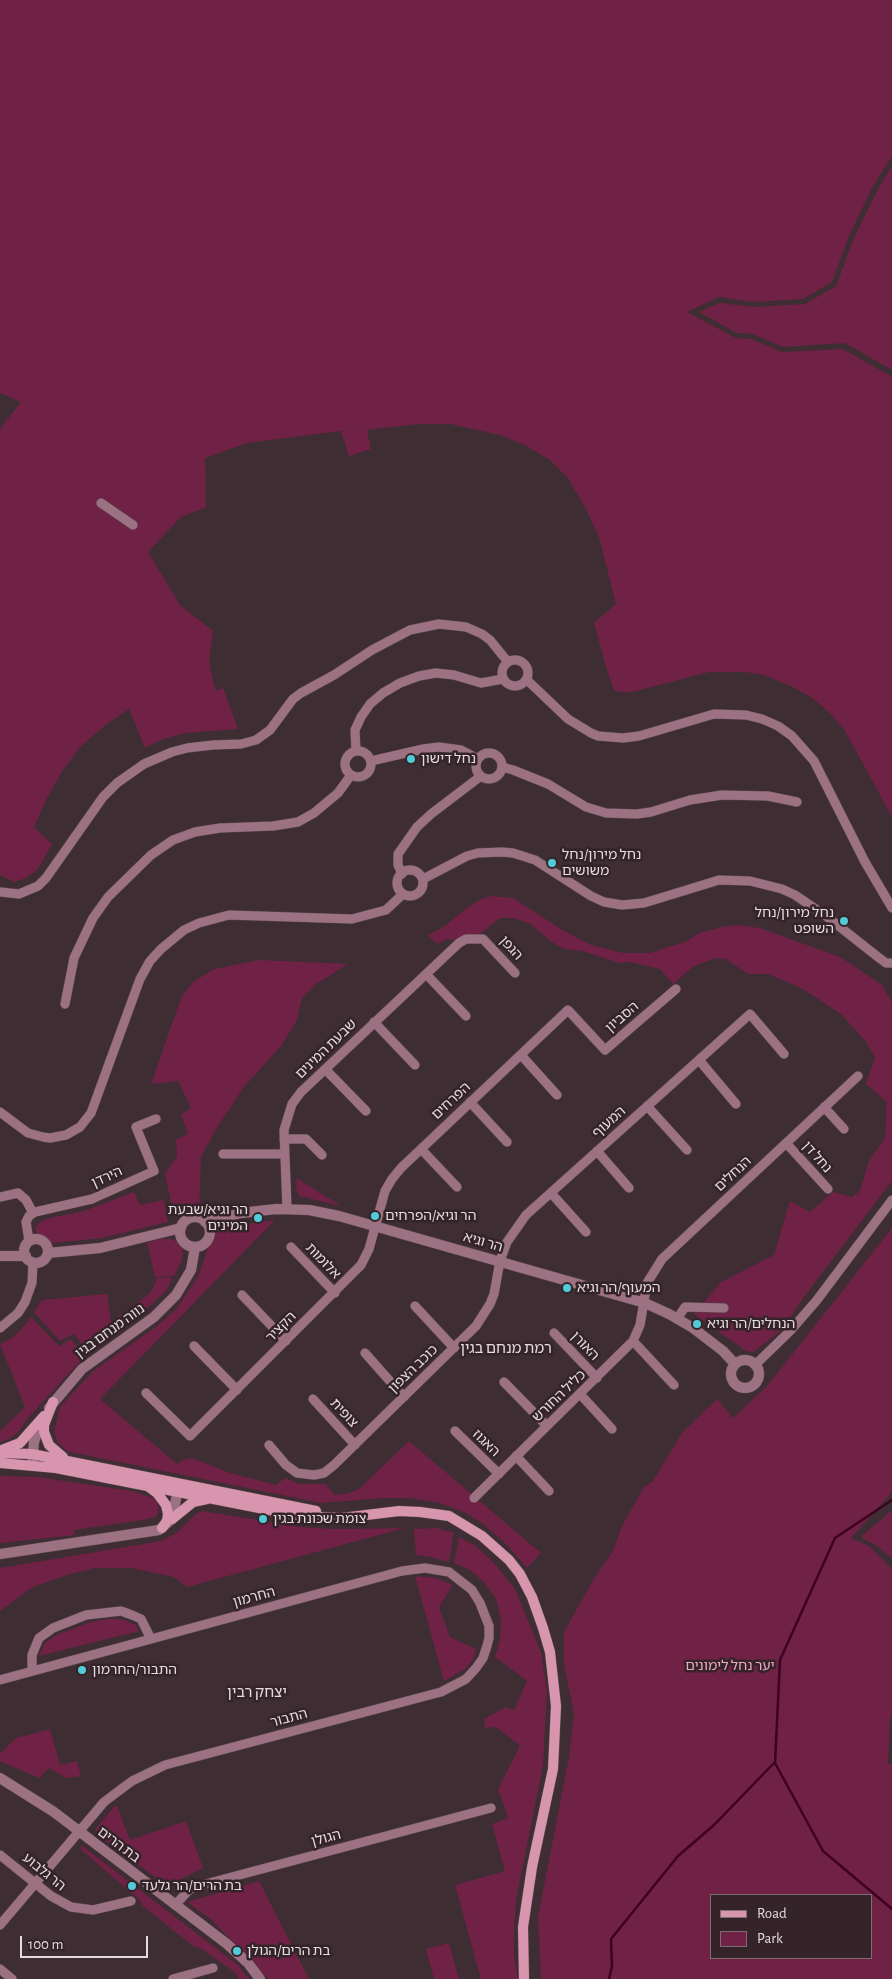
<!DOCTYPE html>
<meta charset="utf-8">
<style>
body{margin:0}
#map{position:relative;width:892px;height:1979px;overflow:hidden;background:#3e2d33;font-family:"Alegreya Sans",sans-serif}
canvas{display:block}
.legend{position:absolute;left:710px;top:1894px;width:162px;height:65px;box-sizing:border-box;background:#34242a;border:1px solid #7b6d72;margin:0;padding:6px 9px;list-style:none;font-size:15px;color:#e5dadd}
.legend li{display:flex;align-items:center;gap:10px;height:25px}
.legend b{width:25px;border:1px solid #7b6d72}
.scale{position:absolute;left:20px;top:1936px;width:128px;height:22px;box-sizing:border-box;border:2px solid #e5dadd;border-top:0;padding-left:6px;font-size:15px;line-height:18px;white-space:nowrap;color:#e5dadd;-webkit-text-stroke:4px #34242a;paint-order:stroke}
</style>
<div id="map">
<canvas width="892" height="1979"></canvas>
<ul class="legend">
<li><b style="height:6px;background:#d895ae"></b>Road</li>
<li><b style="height:14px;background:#6f2246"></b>Park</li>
</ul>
<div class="scale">100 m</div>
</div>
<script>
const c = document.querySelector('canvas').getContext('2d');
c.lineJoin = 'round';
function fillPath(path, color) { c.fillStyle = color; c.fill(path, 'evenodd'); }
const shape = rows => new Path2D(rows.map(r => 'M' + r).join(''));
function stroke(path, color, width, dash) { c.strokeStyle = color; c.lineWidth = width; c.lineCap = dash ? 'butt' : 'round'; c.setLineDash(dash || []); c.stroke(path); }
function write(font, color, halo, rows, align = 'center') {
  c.font = font + ' "Alegreya Sans","Noto Sans Hebrew",sans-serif'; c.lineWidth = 5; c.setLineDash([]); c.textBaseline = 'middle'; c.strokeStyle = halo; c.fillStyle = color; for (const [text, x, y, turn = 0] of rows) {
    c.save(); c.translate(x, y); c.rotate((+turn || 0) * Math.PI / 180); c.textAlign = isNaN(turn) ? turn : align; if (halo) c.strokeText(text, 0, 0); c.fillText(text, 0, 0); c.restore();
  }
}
const green = shape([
 [0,0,892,0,892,156,872,188,849,236,832,282,803,299,754,302,719,297,687,312,736,338,752,339,782,352,843,349,892,377,892,817,845,731,831,714,812,698,793,687,764,675,745,672,709,672,632,692,619,692,614,690,606,667,594,623,616,604,599,537,584,505,567,477,550,460,525,445,500,435,450,424,418,424,367,430,371,449,349,456,341,431,247,443,205,458,206,507,181,517,148,552,180,605,213,631,209,661,213,680,216,691,223,688,238,729,185,733,163,739,145,748,129,709,108,723,80,747,61,773,45,802,34,827,52,844,38,869,26,878,14,882,0,875,0,429,21,402,0,393],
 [892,166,892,370,845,343,783,347,753,334,737,333,699,312,720,303,754,307,805,304,836,286,854,238,877,191],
 [491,896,513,898,564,931,591,945,623,953,650,953,687,941,699,933,722,927,736,925,760,928,840,957,882,985,892,1003,892,1181,803,1298,790,1318,791,1323,753,1352,746,1351,694,1314,721,1282,774,1255,790,1201,810,1212,833,1192,852,1197,860,1191,869,1161,885,1138,887,1102,866,1084,875,1057,866,1042,841,1014,803,989,768,974,748,974,726,959,716,958,694,966,673,984,660,969,629,962,620,963,582,951,564,949,550,941,531,924,514,918,500,918,481,933,451,940,447,939,437,944,428,935,444,927,464,910,481,899],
 [259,960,348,964,316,984,302,998,297,1020,281,1046,244,1087,216,1129,201,1157,199,1212,174,1216,165,1174,177,1156,176,1140,188,1134,181,1115,191,1108,178,1081,151,1084,181,998,193,982,214,969],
 [297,1178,341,1206,300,1196,296,1190],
 [134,1192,140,1205,164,1200,168,1222,102,1238,52,1243,37,1237,35,1228,39,1223,46,1219,84,1211],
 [275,1220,100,1399,177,1464,183,1460,192,1458,230,1473,276,1485,285,1478,299,1484,326,1484,334,1495,347,1494,359,1489,409,1441,541,1553,527,1568,506,1544,482,1523,464,1512,440,1503,410,1498,384,1498,321,1503,75,1453,67,1451,58,1443,54,1432,60,1407,92,1372,157,1326,177,1308,198,1277,213,1233,219,1228],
 [892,1228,892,1492,851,1538,869,1546,892,1569,892,1713,890,1721,888,1764,892,1764,892,1979,541,1979,538,1917,569,1757,574,1714,564,1664,564,1632,595,1577,613,1551,622,1526,644,1487,653,1481,682,1433,717,1399,733,1418,768,1385],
 [871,1895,871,1958,711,1958,711,1895],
 [161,1239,171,1239,179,1243,183,1249,182,1260,174,1276,155,1277,147,1243],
 [172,1277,170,1284,165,1292,148,1307,87,1351,74,1334,60,1341,34,1312,42,1300,107,1294,111,1322,148,1295,153,1289,157,1278],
 [31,1317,59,1346,71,1339,85,1356,27,1419,19,1431,11,1438,0,1442,0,1431,25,1407,0,1344,12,1338,22,1329],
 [0,1476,37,1477,132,1491,153,1498,157,1503,159,1509,156,1517,142,1520,74,1530,75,1535,0,1543],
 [892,1510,892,1559,880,1548,861,1537],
 [203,1511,300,1527,334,1529,405,1528,187,1587,174,1577,131,1568,94,1568,67,1575,33,1587,0,1611,0,1568,161,1541,175,1534,196,1514],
 [437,1528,454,1533,449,1562,430,1557,416,1555,414,1529],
 [459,1537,476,1546,494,1563,515,1589,541,1652,547,1692,543,1766,516,1900,514,1931,514,1956,518,1979,481,1979,455,1885,505,1871,492,1824,508,1818,498,1789,520,1746,496,1727,485,1728,484,1719,506,1707,514,1710,527,1681,495,1657,500,1640,501,1620,496,1599,484,1582,470,1570,454,1563],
 [415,1576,437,1578,453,1585,439,1607,450,1637,476,1649,473,1660,465,1669,444,1681],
 [106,1619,120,1619,129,1622,136,1625,139,1631,39,1656,45,1643,56,1635,88,1623],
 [50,1729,60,1765,77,1761,81,1776,66,1778,49,1768,39,1778,0,1761,0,1754,16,1738],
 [116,1804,130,1840,186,1821,203,1868,173,1883,165,1884,112,1846,95,1830],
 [81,1845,238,1965,249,1979,239,1979,236,1973,200,1948,194,1947,142,1905,139,1899,81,1850],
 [259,1881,309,1979,268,1979,213,1921,187,1902],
 [449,1943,459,1979,434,1979,426,1949]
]);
const stream = shape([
 [892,1500,835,1538,780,1660,775,1763,823,1851,892,1909],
 [609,1979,612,1966,611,1939,678,1856,714,1825,774,1763]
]);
const minor = shape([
 [101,503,133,525],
 '502 673a13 13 0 1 1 26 0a13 13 0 1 1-26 0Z',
 [527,680,568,719,591,733,598,736,623,738,639,736,714,714,746,715,762,719,778,726,792,736,814,761,865,862,892,908],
 '345 764a13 13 0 1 1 26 0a13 13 0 1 1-26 0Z',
 [356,751,355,730,361,717,370,704,383,693,400,683,419,676,436,673,454,675,481,683,503,679],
 '476 766a13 13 0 1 1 26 0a13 13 0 1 1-26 0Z',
 [371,761,423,749,439,747,461,750,478,759],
 [502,767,513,770,548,784,586,807,606,813,637,814,651,812,690,800,722,795,768,796,797,802],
 '397 883a13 13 0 1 1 26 0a13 13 0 1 1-26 0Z',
 [402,874,398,865,398,854,417,827,431,814,481,776],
 [423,879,467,856,478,853,502,852,513,853,535,860,591,896,604,902,622,905,644,903,719,880,750,881,782,889,795,895,826,916,878,957,886,963,892,963],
 [0,892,19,894,38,886,46,878,103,797,117,783,144,764,172,752,187,748,213,745,241,744,256,740,270,730,293,699,301,693,334,675,372,650,410,630,439,624,466,627,482,634,490,640,508,662],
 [426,974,466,1016],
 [65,1004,74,958,93,918,108,897,151,855,173,840,195,832,220,828,273,826,298,822,314,813,338,793,351,775],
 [374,1022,415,1065],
 [521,1055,557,1095],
 [699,1060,736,1104],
 [325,1069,366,1111],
 [470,1102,507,1142],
 [647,1106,687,1150],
 [824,1107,844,1129],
 [0,1112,28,1133,43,1137,50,1138,66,1135,80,1127,91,1113,140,979,150,961,161,949,184,930,199,923,229,915,352,919,386,910,403,894],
 [284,1139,306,1139,322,1155],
 [786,1143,828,1189],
 [421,1149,457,1187],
 [597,1151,629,1188],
 [223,1154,284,1154],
 [551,1193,586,1232],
 [0,1197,18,1193,26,1200,33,1213],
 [287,1209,284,1130,292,1104,301,1092,459,943,466,939,483,939,515,973],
 [29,1241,26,1222,29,1216,35,1212,92,1199,154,1171,136,1127,156,1119],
 [291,1247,335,1293],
 [242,1295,286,1341],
 [415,1306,454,1348],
 [677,1319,685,1307,724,1308],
 [0,1328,18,1313,25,1302,32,1283,33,1262],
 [554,1333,597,1378],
 [633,1341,674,1385],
 [194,1346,237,1390],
 [365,1353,404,1397],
 [755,1365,791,1330,817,1300,892,1200],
 [504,1382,547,1426],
 [146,1393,190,1436,361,1265,369,1249,385,1191,392,1179,401,1168,568,1010,605,1050,676,989],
 [580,1394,612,1429],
 [313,1399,355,1445],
 [455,1431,499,1474],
 [269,1445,286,1465,297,1473,314,1475,324,1473,334,1465,476,1326,490,1304,494,1294,500,1261,507,1242,526,1215,750,1014,784,1054],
 [516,1456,549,1491],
 [474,1498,633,1341,640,1325,647,1283,662,1259,858,1076],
 [32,1671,32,1655,39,1638,53,1628,86,1615,121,1611,132,1615,141,1619,151,1639],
 [0,1680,402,1571,425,1568,449,1572,472,1590,480,1603,489,1626,489,1638,487,1646,483,1658,476,1668,466,1679,441,1692,165,1765,132,1781,104,1802,0,1925],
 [0,1855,51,1896,71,1907,93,1910,131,1901],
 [175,1905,190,1889,198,1886,491,1808],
 [0,1969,12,1979],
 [173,1979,213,1968]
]);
const tertiary = shape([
 '180 1232a15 15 0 1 1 30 0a15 15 0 1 1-30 0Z',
 [205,1222,241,1213,276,1209,309,1210,339,1216,645,1303,669,1314,693,1328,723,1351,735,1364],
 '24 1251a12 12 0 1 1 24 0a12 12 0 1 1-24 0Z',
 [48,1253,100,1248,181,1228],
 [0,1256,26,1256],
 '731 1374a14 14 0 1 1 28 0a14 14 0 1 1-28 0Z',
 [49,1408,82,1369,154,1317,176,1295,191,1270,195,1247],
 [32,1465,34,1442,41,1420],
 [0,1554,159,1530,172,1519,179,1484],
 [0,1778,54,1812,227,1944,248,1963,260,1979]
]);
const secondary = shape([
 [53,1402,44,1425,44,1432,49,1445,63,1457],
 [2,1450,20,1443,44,1416],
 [0,1453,32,1454,316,1511],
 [0,1463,56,1468,300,1516,342,1518,399,1511,420,1512,449,1516,482,1536,509,1560,520,1574,532,1597,543,1628,550,1652,556,1706,553,1769,532,1867,523,1927,524,1979],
 [149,1487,157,1493,166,1505,168,1514,167,1521,162,1528],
 [172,1519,193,1502,207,1499]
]);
const markers = [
 [411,759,5,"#52cbd8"],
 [552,863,5,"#52cbd8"],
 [844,921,5,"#52cbd8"],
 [375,1216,5,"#52cbd8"],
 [258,1218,5,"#52cbd8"],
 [567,1288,5,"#52cbd8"],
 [697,1324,5,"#52cbd8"],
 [263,1519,5,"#52cbd8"],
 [82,1670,5,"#52cbd8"],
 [132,1886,5,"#52cbd8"],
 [237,1951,5,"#52cbd8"]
];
const poiNames = [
 ["נחל דישון",421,759],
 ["נחל מירון/נחל",562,855],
 ["משושים",562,871],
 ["נחל מירון/נחל",834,913,"right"],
 ["השופט",834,929,"right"],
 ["הר וגיא/שבעת",248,1210,"right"],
 ["המינים",248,1226,"right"],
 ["הר וגיא/הפרחים",385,1216],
 ["המעוף/הר וגיא",577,1288],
 ["הנחלים/הר וגיא",707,1324],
 ["צומת שכונת בגין",273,1519],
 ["התבור/החרמון",92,1670],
 ["בת הרים/הר גלעד",142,1886],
 ["בת הרים/הגולן",247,1951]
];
const streetNames = [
 ["הגפן",511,948,48],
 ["הסביון",622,1017,-41],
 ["שבעת המינים",326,1049,-44],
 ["הפרחים",451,1101,-43],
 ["המעוף",609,1122,-42],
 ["נחל דן",817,1157,48],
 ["הנחלים",733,1174,-43],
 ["הירדן",107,1177,-24],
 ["הר וגיא",483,1242,16],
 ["אלומות",323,1261,46],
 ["הקציר",281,1327,-45],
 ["נווה מנחם בגין",110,1331,-36],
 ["האורן",585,1346,46],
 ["כוכב הצפון",413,1369,-44],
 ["כליל החורש",559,1396,-44],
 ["צופית",344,1413,47],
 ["האגוז",486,1443,44],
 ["החרמון",254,1597,-15],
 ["התבור",289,1718,-15],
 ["הגולן",326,1838,-15],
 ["בת הרים",119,1845,37],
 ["הר גלבוע",44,1872,39]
];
const parkNames = [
 ["יער נחל לימונים",730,1666]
];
const neighbourhoodNames = [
 ["רמת מנחם בגין",506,1348],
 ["יצחק רבין",257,1692]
];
fillPath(green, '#6f2246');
stroke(stream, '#3f0021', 2.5);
stroke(minor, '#59494e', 10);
stroke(tertiary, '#59494e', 11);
stroke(secondary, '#59494e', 11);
stroke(minor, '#9c7282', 9);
stroke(tertiary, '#9c7282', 10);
stroke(secondary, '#d895ae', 10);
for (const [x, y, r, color] of markers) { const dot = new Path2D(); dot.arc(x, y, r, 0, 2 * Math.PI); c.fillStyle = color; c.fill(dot); stroke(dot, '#34242a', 2); }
write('14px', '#e5dadd', '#34242a', poiNames, 'left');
write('14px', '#e5dadd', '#34242a', streetNames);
write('14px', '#f1a6c3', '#34242a', parkNames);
write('15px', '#e5dadd', '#34242a', neighbourhoodNames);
</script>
